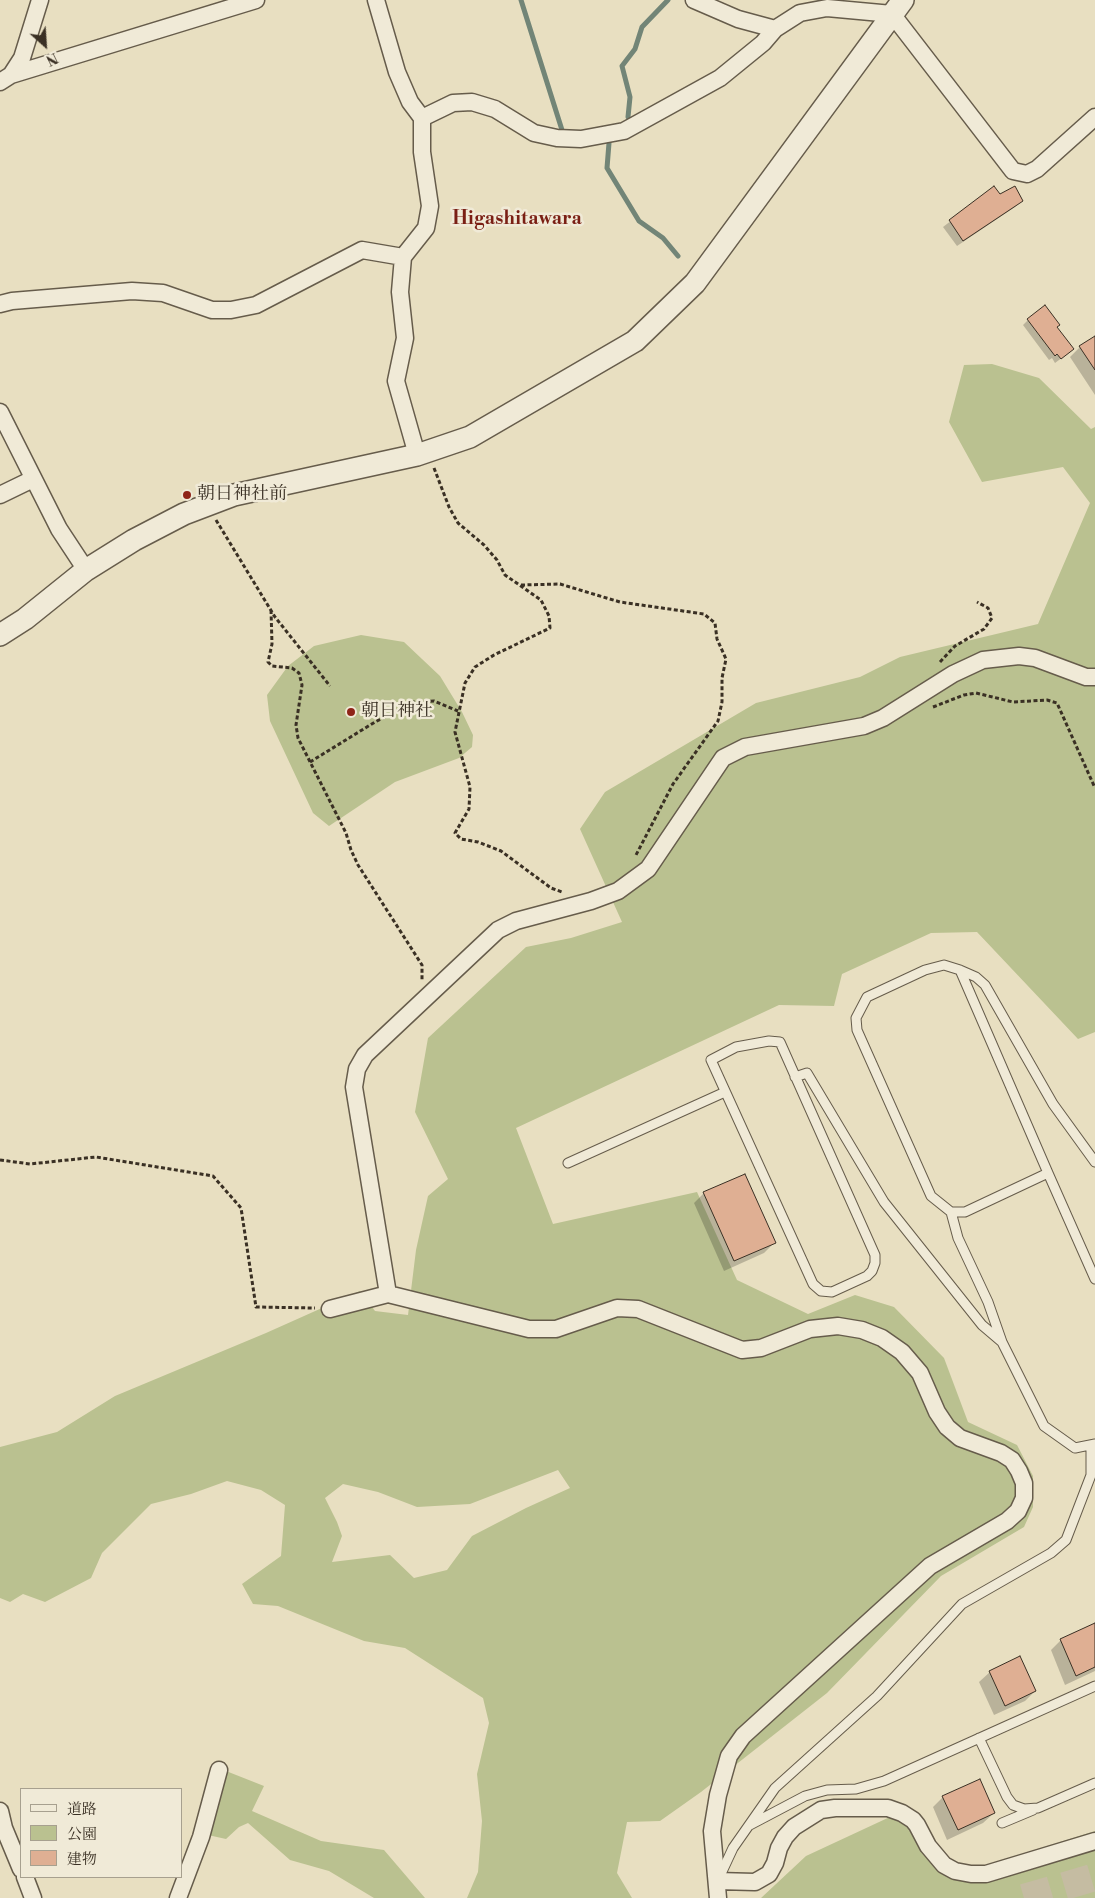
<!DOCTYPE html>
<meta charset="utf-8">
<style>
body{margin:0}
#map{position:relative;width:1095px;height:1898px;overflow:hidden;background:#e8dfc1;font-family:"Libre Bodoni","Noto Serif JP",serif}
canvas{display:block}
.legend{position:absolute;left:20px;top:1788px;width:162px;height:90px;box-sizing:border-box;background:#f0ead7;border:1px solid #a7a08f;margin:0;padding:6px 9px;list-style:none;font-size:15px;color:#3a3024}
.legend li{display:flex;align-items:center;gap:10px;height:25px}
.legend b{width:25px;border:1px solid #a7a08f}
.north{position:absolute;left:20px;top:20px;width:50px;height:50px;-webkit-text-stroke:4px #f0ead7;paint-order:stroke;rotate:154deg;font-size:14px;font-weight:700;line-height:20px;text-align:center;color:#3a3024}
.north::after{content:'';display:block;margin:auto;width:18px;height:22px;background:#3a3024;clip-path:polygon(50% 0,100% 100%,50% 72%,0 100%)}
</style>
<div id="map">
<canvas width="1095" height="1898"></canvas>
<ul class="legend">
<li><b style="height:6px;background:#f0ead7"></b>道路</li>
<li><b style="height:14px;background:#bac190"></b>公園</li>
<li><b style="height:14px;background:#dfaf93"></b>建物</li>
</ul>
<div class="north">N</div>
</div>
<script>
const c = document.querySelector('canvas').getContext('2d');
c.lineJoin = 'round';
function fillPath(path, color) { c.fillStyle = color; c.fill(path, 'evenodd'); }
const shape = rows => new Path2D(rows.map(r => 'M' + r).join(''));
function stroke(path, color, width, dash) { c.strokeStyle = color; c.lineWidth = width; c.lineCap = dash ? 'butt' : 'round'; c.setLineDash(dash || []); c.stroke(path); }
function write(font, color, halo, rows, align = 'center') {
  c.font = font + ' "Libre Bodoni","Noto Serif JP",serif'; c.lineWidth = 5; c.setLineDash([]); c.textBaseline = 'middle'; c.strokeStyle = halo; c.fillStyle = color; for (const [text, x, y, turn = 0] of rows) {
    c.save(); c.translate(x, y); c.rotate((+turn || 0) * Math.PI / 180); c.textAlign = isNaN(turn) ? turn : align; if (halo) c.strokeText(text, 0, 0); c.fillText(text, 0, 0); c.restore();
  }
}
const green = shape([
 [992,364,1039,378,1091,429,1095,427,1095,1032,1078,1039,977,932,931,933,842,974,834,1006,779,1005,516,1128,553,1224,697,1192,737,1280,808,1314,855,1295,894,1307,944,1358,968,1422,1017,1445,1033,1476,1033,1507,1024,1527,941,1576,827,1693,701,1792,660,1821,627,1822,617,1873,632,1898,467,1898,478,1872,482,1821,477,1774,489,1723,483,1698,405,1648,364,1641,278,1606,253,1604,242,1584,281,1556,285,1505,261,1490,227,1481,191,1494,151,1504,102,1553,91,1578,45,1602,23,1594,10,1602,0,1598,0,1447,57,1432,115,1396,266,1333,360,1291,375,1311,408,1315,416,1250,428,1196,448,1179,415,1112,428,1038,526,947,571,938,622,922,580,829,605,792,756,703,860,677,900,657,1038,624,1090,503,1063,467,982,482,949,422,964,365],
 [558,1470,570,1488,526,1508,472,1536,447,1570,414,1578,390,1555,332,1562,342,1536,337,1522,325,1498,343,1484,378,1492,417,1507,470,1504],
 [361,635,404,642,440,676,462,712,473,735,472,747,459,758,395,782,329,826,313,813,270,721,267,695,288,666,314,646],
 [226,1771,264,1786,252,1811,321,1841,384,1850,425,1898,374,1898,329,1871,290,1860,248,1823,239,1827,226,1839,208,1835],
 [907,1809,942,1854,953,1862,965,1866,981,1867,1095,1831,1095,1898,761,1898,806,1856]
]);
const shadow = shape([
 [994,188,1000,196,1021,201,1015,207,957,246,943,227],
 [1028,320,1056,328,1067,354,1055,363,1052,358,1049,360,1023,325],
 [1095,336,1095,395,1070,357,1080,347],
 [704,1193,774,1243,764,1253,724,1271,694,1203],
 [1095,1624,1095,1671,1065,1685,1051,1650,1061,1640],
 [990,1672,1035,1691,1025,1701,994,1715,979,1682],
 [943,1797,994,1813,983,1823,947,1840,933,1807]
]);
const stream = shape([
 [521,0,562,130],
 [628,117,630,97,622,66,635,49,642,27,668,0],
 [609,143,607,168,639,221,663,238,678,256]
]);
const building = shape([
 [994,186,1000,194,1015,186,1023,201,963,241,949,220,994,186],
 [1045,305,1060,325,1057,327,1074,349,1061,359,1057,354,1055,356,1027,319,1045,305],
 [1095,336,1095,370,1079,346,1095,336],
 [745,1174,776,1243,734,1261,703,1192,745,1174],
 [1095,1623,1095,1667,1076,1676,1060,1639,1095,1623],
 [1020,1656,1036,1691,1005,1706,989,1671,1020,1656],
 [980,1779,995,1813,958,1830,942,1796,980,1779]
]);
const motorwayTunnel = shape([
 [1024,1898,1095,1877]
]);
const path = shape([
 [434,468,449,507,458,523,484,545,497,560,505,575,541,600,549,616,550,628,494,655,475,667,465,683,455,732,470,787,469,809,455,833,461,839,478,842,501,851,551,888,562,892],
 [216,520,275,617,330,686],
 [521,585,560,584,620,602,704,614,715,623,717,639,726,659,722,678,722,702,718,721,673,784,636,855],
 [271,610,272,644,268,662,272,666,292,668,299,673,302,685,296,725,298,738,346,833,351,850,358,865,422,965,422,980],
 [940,662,955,646,984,629,992,618,988,608,977,602],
 [933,707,964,695,976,693,1013,702,1047,700,1057,703,1095,788],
 [310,762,375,722,414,702,434,701,458,711],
 [0,1160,30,1164,96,1157,213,1176,241,1208,256,1307,315,1308]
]);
const service = shape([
 [960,970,1048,1173,965,1212,951,1212,931,1196,857,1030,856,1018,867,997,925,970,944,965,960,970,976,977,985,985,1053,1104,1095,1162],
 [769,1041,780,1042,875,1255,875,1263,872,1271,867,1276,832,1292,821,1291,813,1284,711,1060,736,1047,769,1041],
 [795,1077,807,1073,884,1202,982,1325,1002,1342],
 [568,1163,725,1092],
 [1048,1173,1095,1279],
 [951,1212,958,1238,988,1302,1002,1342,1044,1426,1075,1448,1095,1444],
 [979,1738,1007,1797,1013,1805,1024,1809,1038,1808,1095,1783],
 [1002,1823,1033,1810],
 [750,1825,805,1796,827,1790,856,1789,884,1781,1095,1686],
 [719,1878,733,1848,775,1788,877,1696,962,1604,1051,1553,1066,1540,1091,1475,1091,1446]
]);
const minor = shape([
 [376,0,397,72,410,102,422,118,422,152,430,206,426,228,403,257,400,292,405,338,396,381,417,455],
 [694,0,738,19,775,29],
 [11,75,22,58,40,0],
 [0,82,11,75,256,0],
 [422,118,453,103,472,102,495,109,534,133,557,138,581,139,624,131,720,78,763,43,775,29,800,13,827,8,892,14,1013,171,1027,174,1037,169,1095,117],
 [0,304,12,301,132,291,163,293,212,310,231,310,256,305,362,250,403,257],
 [0,412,59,529,86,570],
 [0,495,33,479],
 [388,1294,354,1087,357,1069,365,1055,498,930,516,921,591,901,618,891,648,869,723,758,745,747,864,726,883,718,953,674,983,660,1019,656,1035,658,1086,677,1095,677],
 [330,1309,388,1294,529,1329,556,1329,617,1308,638,1309,742,1350,761,1348,810,1329,838,1326,862,1330,882,1338,902,1352,920,1373,937,1412,947,1427,960,1438,1001,1453,1012,1460,1019,1471,1024,1483,1024,1498,1018,1511,1007,1521,930,1566,743,1736,729,1756,718,1795,712,1831,718,1898],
 [0,1811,4,1828,21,1869],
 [25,1877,33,1898],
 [717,1881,755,1882,769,1874,775,1863,779,1848,785,1837,794,1827,821,1810,835,1808,888,1808,902,1813,913,1820,917,1825,928,1846,944,1865,955,1871,971,1874,986,1874,1095,1841],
 [178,1898,201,1837,219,1770]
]);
const tertiary = shape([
 [0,635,25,619,86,570,134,540,184,514,234,495,417,455,470,437,635,341,695,283,903,0]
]);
const markers = [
 [187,495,5,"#8f2418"],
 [351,712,5,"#8f2418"]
];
const poiNames = [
 ["朝日神社前",197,495],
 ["朝日神社",361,712]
];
const neighbourhoodNames = [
 ["Higashitawara",517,219]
];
fillPath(green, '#bac190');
fillPath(shadow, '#0003');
stroke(stream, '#728577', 5);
fillPath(building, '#dfaf93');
stroke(building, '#3a3024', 1);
stroke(motorwayTunnel, '#c5bca2', 28, [28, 14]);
stroke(service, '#665c4b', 11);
stroke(minor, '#665c4b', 19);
stroke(tertiary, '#665c4b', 24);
stroke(path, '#3a3024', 3, [4, 2.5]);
stroke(service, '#f0ead7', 9);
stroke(minor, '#f0ead7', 16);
stroke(tertiary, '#f0ead7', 21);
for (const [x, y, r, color] of markers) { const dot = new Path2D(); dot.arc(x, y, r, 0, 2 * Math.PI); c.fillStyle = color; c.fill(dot); stroke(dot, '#f0ead7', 2); }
write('18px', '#3a3024', '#f0ead7', poiNames, 'left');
write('bold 19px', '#7a1f14', '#f0ead7', neighbourhoodNames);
</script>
